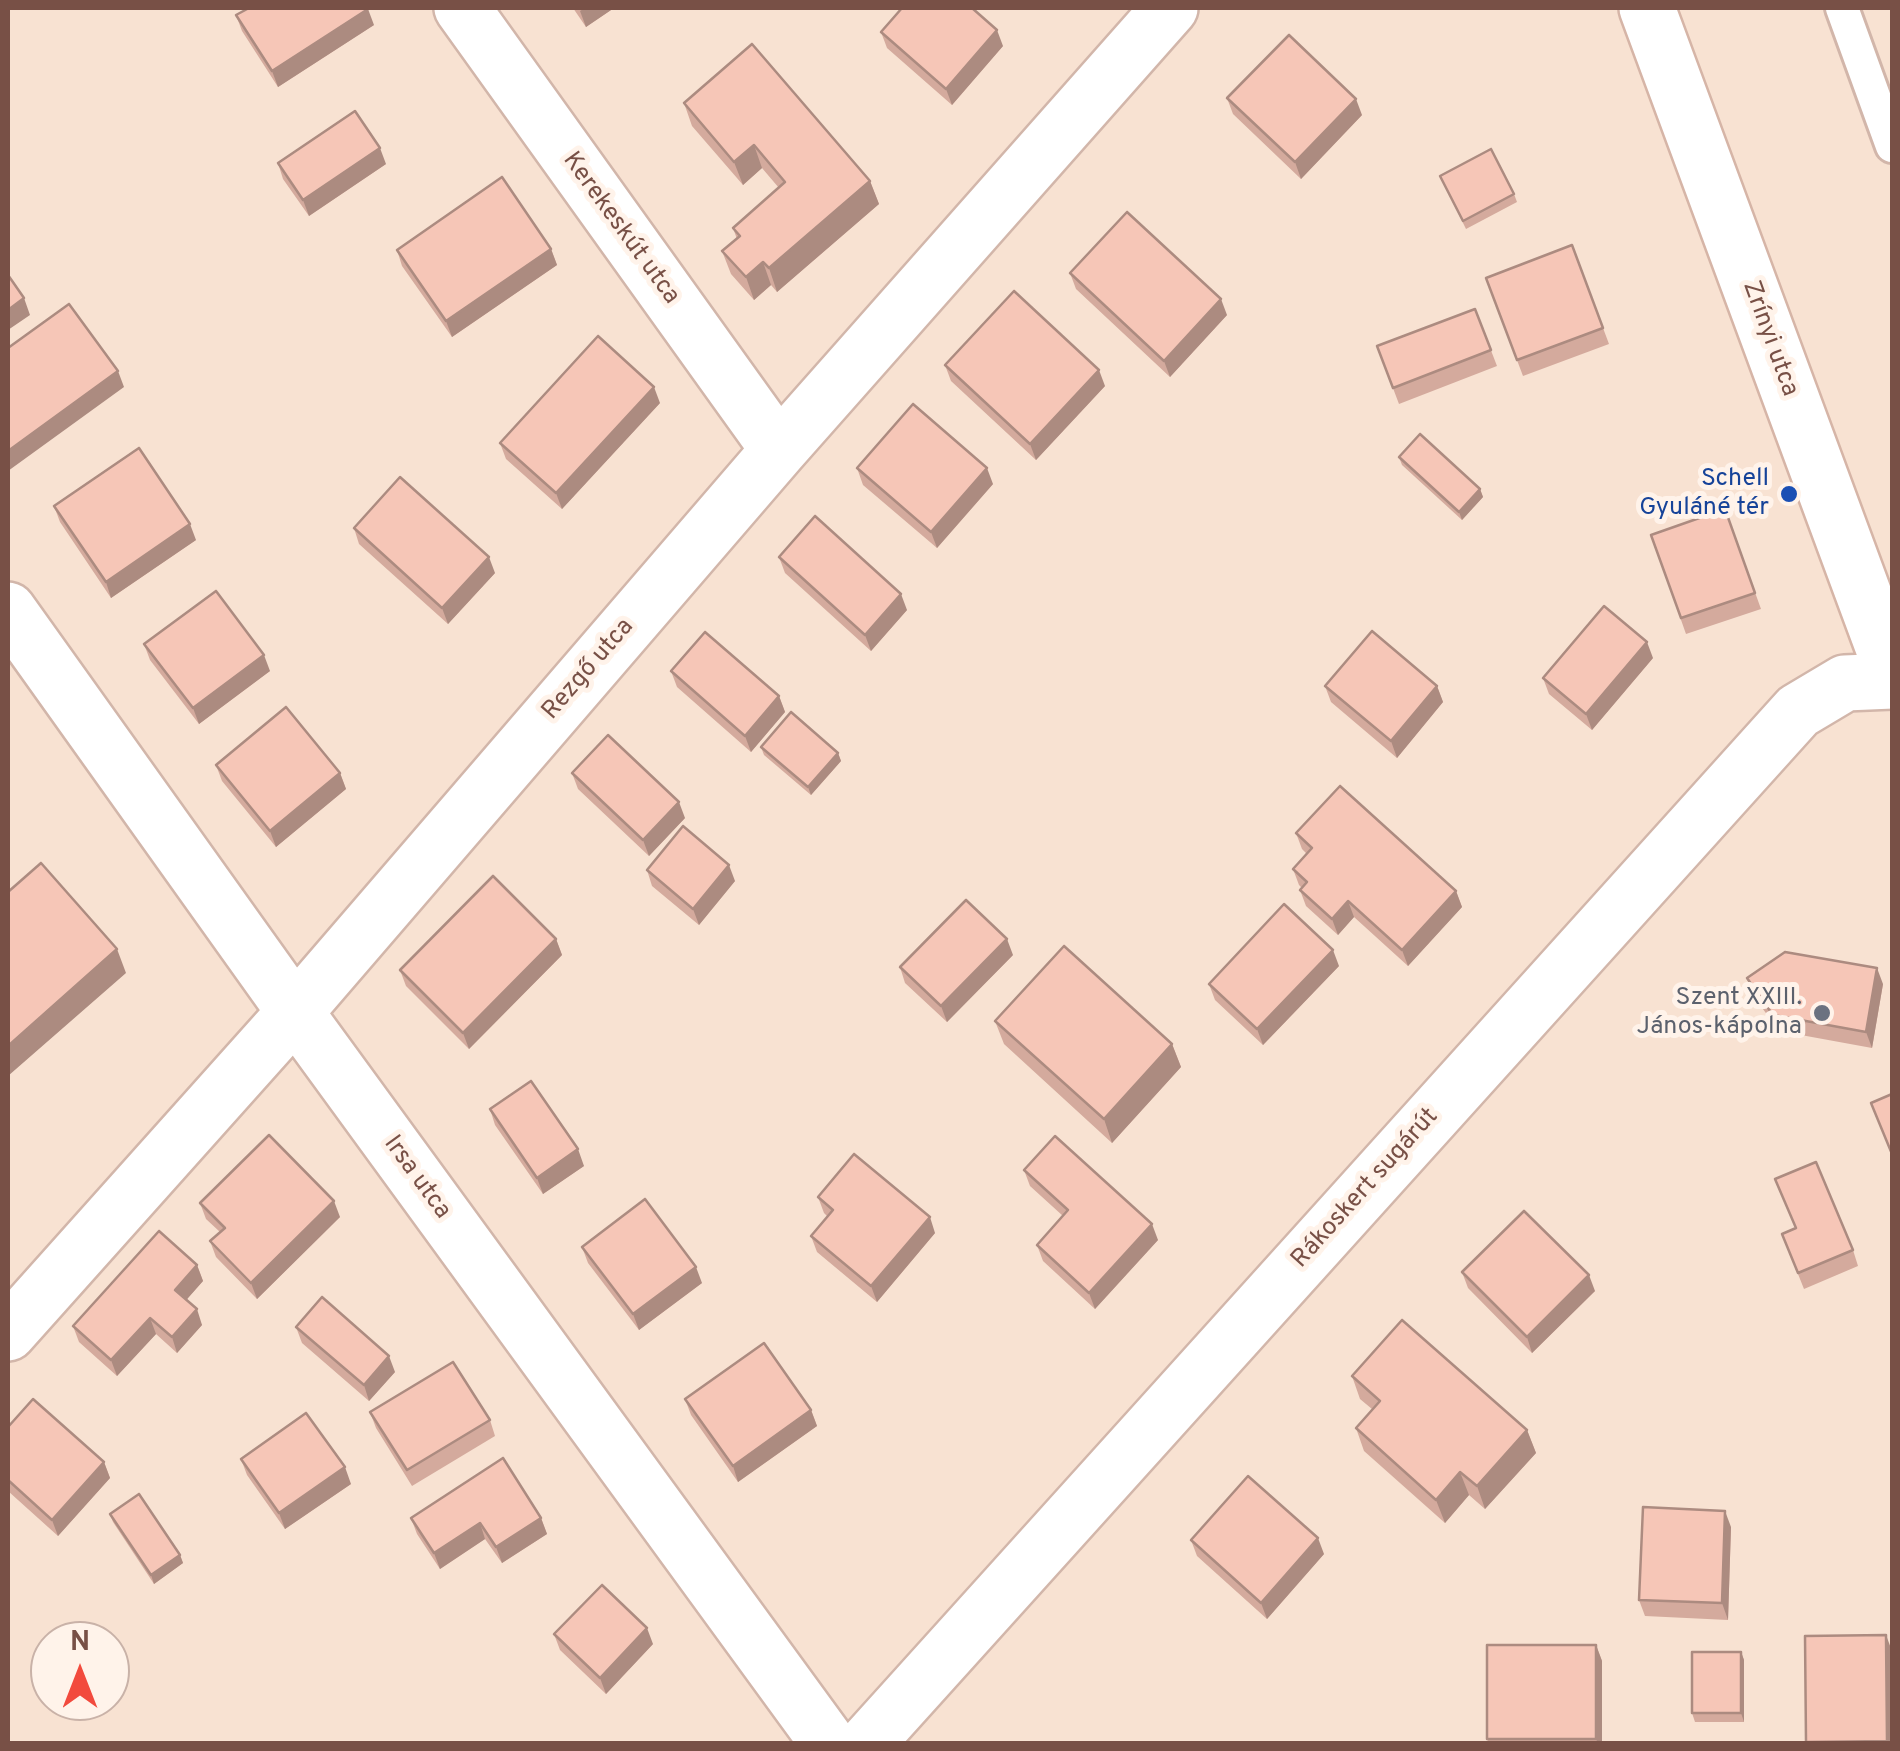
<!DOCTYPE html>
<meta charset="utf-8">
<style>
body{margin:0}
#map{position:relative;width:1900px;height:1751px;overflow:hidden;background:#feefe2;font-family:Overpass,sans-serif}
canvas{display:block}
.frame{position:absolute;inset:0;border:10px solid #785046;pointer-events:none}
.north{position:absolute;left:30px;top:1621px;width:100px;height:100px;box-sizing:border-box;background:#fff3ea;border:2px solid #c9b2a8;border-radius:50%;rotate:0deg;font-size:28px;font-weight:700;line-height:40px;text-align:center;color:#785046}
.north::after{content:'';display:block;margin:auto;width:35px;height:45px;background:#f24a3d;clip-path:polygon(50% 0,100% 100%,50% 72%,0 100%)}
</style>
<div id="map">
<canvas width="1900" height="1751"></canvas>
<div class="frame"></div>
<div class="north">N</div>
</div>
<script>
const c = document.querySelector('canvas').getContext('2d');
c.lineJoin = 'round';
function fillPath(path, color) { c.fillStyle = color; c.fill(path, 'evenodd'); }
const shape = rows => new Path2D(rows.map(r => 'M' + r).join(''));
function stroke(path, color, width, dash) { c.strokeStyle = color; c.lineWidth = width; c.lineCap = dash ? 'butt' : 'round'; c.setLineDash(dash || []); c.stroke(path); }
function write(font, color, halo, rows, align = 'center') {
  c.font = font + ' Overpass,sans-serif'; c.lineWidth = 10; c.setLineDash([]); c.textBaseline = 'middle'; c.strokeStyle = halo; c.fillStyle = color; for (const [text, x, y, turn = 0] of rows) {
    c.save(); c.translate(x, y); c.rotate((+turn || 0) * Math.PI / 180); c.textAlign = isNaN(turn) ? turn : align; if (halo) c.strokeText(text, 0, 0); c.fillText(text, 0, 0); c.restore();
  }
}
const residential = shape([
 [8,8,1892,8,1892,1743,8,1744],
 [50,1641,110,1641,110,1701,50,1701]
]);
const service = shape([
 [1842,8,1892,146]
]);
const minor = shape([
 [462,8,779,450],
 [8,610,295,1012,829,1744],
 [8,1333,295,1012,779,450,1170,8],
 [866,1744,1798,711,1845,683,1892,681]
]);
const secondary = shape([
 [1647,8,1892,671]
]);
const wall = shape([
 [573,8,614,8,586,27],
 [236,15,374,25,278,87,242,31],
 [881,32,1003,46,952,105,887,48],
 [1227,98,1362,115,1301,179,1233,114],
 [684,103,870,181,879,204,777,292,771,285,754,300,731,274,722,251,737,239,733,228,779,188,762,168,743,185,692,126],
 [278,163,386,164,309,216,283,179],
 [1440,176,1514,194,1517,202,1466,229],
 [1572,245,1609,344,1523,376,1486,278],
 [551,249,557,265,452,337,402,266,397,250],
 [1070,273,1227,315,1170,377,1076,289],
 [1475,309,1497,366,1399,404,1377,346],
 [945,365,1105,386,1036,460,951,381],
 [660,403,562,509,506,459,500,443],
 [1399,457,1480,489,1483,497,1462,520,1402,465],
 [857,468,993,484,937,548,863,485],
 [54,506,196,540,111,598,60,522],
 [1725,509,1761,609,1686,634,1651,535],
 [354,528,495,573,448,624,359,544],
 [779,557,907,610,871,651,785,573],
 [144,644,270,671,199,724,150,660],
 [1653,658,1592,730,1549,694,1543,678],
 [671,671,779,696,785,712,751,752,677,687],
 [1325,686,1437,686,1443,702,1397,758,1331,702],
 [761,747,838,753,841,761,811,795,764,755],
 [216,765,340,773,346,789,276,847,222,781],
 [572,773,685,818,649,856,578,789],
 [1296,833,1456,891,1462,907,1408,966,1354,917,1338,935,1306,906,1300,890,1302,888,1299,885,1293,869,1307,854,1302,849],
 [647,870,735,881,699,925,652,886],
 [556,939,562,955,469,1049,406,986,400,970],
 [1013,955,947,1022,905,983,900,967],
 [1339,966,1263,1045,1215,1000,1209,984],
 [1747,978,1883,984,1872,1048,1779,1031,1752,994],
 [995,1021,1172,1044,1181,1067,1112,1143,1004,1044],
 [490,1109,584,1166,543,1194,495,1125],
 [1024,1170,1158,1240,1095,1309,1043,1261,1037,1245,1063,1216,1030,1186],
 [1775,1179,1853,1250,1858,1266,1804,1289,1782,1234,1796,1229],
 [818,1197,935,1233,877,1302,817,1252,811,1236,828,1217,824,1213],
 [200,1203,340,1217,257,1299,216,1257,210,1241,220,1232,206,1219],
 [582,1247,702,1283,639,1330,588,1263],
 [197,1265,203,1281,186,1300,202,1325,177,1353,156,1334,117,1376,79,1342,73,1326],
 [1462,1272,1595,1291,1532,1353,1468,1288],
 [296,1327,395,1372,369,1401,302,1343],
 [1352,1376,1527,1430,1536,1453,1485,1509,1469,1495,1445,1523,1364,1451,1356,1428,1372,1409,1360,1399],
 [685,1399,811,1410,817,1426,738,1482,691,1415],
 [370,1412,490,1420,495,1436,412,1486,376,1428],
 [8,1427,104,1462,110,1478,58,1536,8,1491],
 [241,1459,351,1484,285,1529,247,1475],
 [110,1514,180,1555,183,1563,154,1584,113,1522],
 [411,1518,541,1518,547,1534,502,1563,485,1539,440,1569,417,1534],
 [1731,1527,1728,1620,1645,1616,1639,1600],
 [1191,1540,1324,1554,1267,1619,1197,1556],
 [554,1634,653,1644,606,1694,560,1650],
 [1805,1636,1892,1651,1892,1744,1806,1744],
 [1596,1645,1602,1661,1602,1744,1489,1744,1487,1739],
 [1741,1652,1744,1660,1744,1722,1695,1722,1692,1713]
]);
const shadedWall = shape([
 [585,8,614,8,586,27,580,11],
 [368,9,374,25,278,87,272,71],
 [997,30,1003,46,952,105,946,89],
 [1356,99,1362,115,1301,179,1295,162],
 [754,145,762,168,743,185,734,162],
 [380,148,386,164,309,216,303,200],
 [870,181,879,204,777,292,769,268],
 [551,249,557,265,452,337,446,321],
 [763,262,771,285,754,300,746,277],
 [24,298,30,315,8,330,8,310],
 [1221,299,1227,315,1170,377,1164,361],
 [1099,370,1105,386,1036,460,1030,444],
 [118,371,124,387,8,471,8,451],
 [654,387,660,403,562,509,556,493],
 [987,468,993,484,937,548,931,532],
 [1480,489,1483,497,1462,520,1459,512],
 [190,524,196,540,111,598,106,582],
 [489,557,495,573,448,624,442,608],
 [901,594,907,610,871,651,865,635],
 [1647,642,1653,658,1592,730,1586,714],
 [264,655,270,671,199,724,193,708],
 [1437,686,1443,702,1397,758,1391,741],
 [779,696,785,712,751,752,745,736],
 [838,753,841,761,811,795,808,787],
 [340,773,346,789,276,847,270,831],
 [679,802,685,818,649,856,643,840],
 [729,865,735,881,699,925,693,909],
 [1456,891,1462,907,1408,966,1402,950],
 [1348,901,1354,917,1338,935,1332,919],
 [556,939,562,955,469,1049,463,1033],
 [1007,939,1013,955,947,1022,941,1006],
 [117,949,126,973,8,1076,8,1046],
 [1333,950,1339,966,1263,1045,1257,1029],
 [1877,968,1883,984,1872,1048,1866,1032],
 [1172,1044,1181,1067,1112,1143,1104,1119],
 [578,1149,584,1166,543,1194,537,1178],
 [334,1201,340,1217,257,1299,251,1283],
 [930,1217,935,1233,877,1302,871,1286],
 [1152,1224,1158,1240,1095,1309,1089,1293],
 [197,1265,203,1281,181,1306,175,1290],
 [696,1267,702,1283,639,1330,633,1314],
 [1589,1275,1595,1291,1532,1353,1527,1337],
 [197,1309,202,1325,177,1353,172,1337],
 [150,1318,156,1334,117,1376,111,1360],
 [389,1356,395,1372,369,1401,364,1385],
 [811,1410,817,1426,738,1482,733,1466],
 [1527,1430,1536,1453,1485,1509,1477,1486],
 [104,1462,110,1478,58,1536,52,1520],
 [345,1467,351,1484,285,1529,279,1513],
 [1460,1472,1469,1495,1445,1523,1436,1500],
 [1725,1511,1731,1527,1728,1620,1722,1603],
 [541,1518,547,1534,502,1563,496,1547],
 [480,1523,485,1539,440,1569,434,1553],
 [1318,1538,1324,1554,1267,1619,1261,1603],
 [180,1555,183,1563,154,1584,151,1575],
 [647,1628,653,1644,606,1694,600,1678],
 [1886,1635,1892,1651,1892,1744,1888,1744,1887,1741],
 [1596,1645,1602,1661,1602,1744,1598,1744,1596,1739],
 [1741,1652,1744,1660,1744,1722,1741,1713]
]);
const building = shape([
 [249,8,367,8,368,9,272,71,236,15,249,8],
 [902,8,972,8,997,30,946,89,881,32,902,8],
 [1289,35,1356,99,1295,162,1227,98,1289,35],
 [752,44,870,181,769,268,763,262,746,277,722,251,740,236,733,228,785,182,754,145,734,162,684,103,752,44],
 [355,111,380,148,303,200,278,163,355,111],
 [1491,149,1514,194,1463,221,1440,176,1491,149],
 [502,177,551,249,446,321,397,250,502,177],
 [1127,212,1221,299,1164,361,1070,273,1127,212],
 [1572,245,1603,328,1517,360,1486,278,1572,245],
 [8,275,24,298,8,310,8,275],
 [1014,291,1099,370,1030,444,945,365,1014,291],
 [69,304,118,371,8,451,8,348,69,304],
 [1475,309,1491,350,1393,388,1377,346,1475,309],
 [598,336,654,387,556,493,500,443,598,336],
 [913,404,987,468,931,532,857,468,913,404],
 [1420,434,1480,489,1459,512,1399,457,1420,434],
 [139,448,190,524,106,582,54,506,139,448],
 [400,477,489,557,442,608,354,528,400,477],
 [1725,509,1755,593,1681,618,1651,535,1725,509],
 [815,516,901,594,865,635,779,557,815,516],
 [216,591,264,655,193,708,144,644,216,591],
 [1604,606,1647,642,1586,714,1543,678,1604,606],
 [1372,631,1437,686,1391,741,1325,686,1372,631],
 [705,632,779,696,745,736,671,671,705,632],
 [286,707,340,773,270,831,216,765,286,707],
 [791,712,838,753,808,787,761,747,791,712],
 [608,735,679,802,643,840,572,773,608,735],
 [1340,786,1456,891,1402,950,1348,901,1332,919,1300,890,1307,882,1293,869,1312,848,1296,833,1340,786],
 [683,826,729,865,693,909,647,870,683,826],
 [41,863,117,949,8,1046,8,892,41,863],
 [493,876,556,939,463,1033,400,970,493,876],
 [966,900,1007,939,941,1006,900,967,966,900],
 [1284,904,1333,950,1257,1029,1209,984,1284,904],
 [1064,946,1172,1044,1104,1119,995,1021,1064,946],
 [1785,952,1877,968,1866,1032,1773,1015,1747,978,1785,952],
 [531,1081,578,1149,537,1178,490,1109,531,1081],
 [1892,1094,1892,1154,1871,1103,1892,1094],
 [269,1135,334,1201,251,1283,210,1241,225,1228,200,1203,269,1135],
 [1055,1136,1152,1224,1089,1293,1037,1245,1068,1210,1024,1170,1055,1136],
 [854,1154,930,1217,871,1286,811,1236,833,1210,818,1197,854,1154],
 [1816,1162,1853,1250,1798,1273,1782,1234,1796,1228,1775,1179,1816,1162],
 [645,1199,696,1267,633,1314,582,1247,645,1199],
 [1524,1211,1589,1275,1527,1337,1462,1272,1524,1211],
 [159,1231,197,1265,175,1290,197,1309,172,1337,150,1318,111,1360,73,1326,159,1231],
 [322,1297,389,1356,364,1385,296,1327,322,1297],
 [1402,1320,1527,1430,1477,1486,1460,1472,1436,1500,1356,1428,1380,1401,1352,1376,1402,1320],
 [764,1343,811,1410,733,1466,685,1399,764,1343],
 [453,1362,490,1420,407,1470,370,1412,453,1362],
 [33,1399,104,1462,52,1520,8,1480,8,1427,33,1399],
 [306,1413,345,1467,279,1513,241,1459,306,1413],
 [503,1458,541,1518,496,1547,480,1523,434,1553,411,1518,503,1458],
 [1248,1476,1318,1538,1261,1603,1191,1540,1248,1476],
 [139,1494,180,1555,151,1575,110,1514,139,1494],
 [1643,1507,1725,1511,1722,1603,1639,1600,1643,1507],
 [602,1585,647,1628,600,1678,554,1634,602,1585],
 [1886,1635,1887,1741,1806,1742,1805,1636,1886,1635],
 [1487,1645,1596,1645,1596,1739,1487,1739,1487,1645],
 [1692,1652,1741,1652,1741,1713,1692,1713,1692,1652]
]);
const markers = [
 [1789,494,10,"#1a4fb4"],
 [1822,1013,10,"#6b7280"]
];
const streetNames = [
 ["Kerekeskút utca",620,229,54],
 ["Zrínyi utca",1769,339,70],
 ["Rezgő utca",589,670,-49],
 ["Irsa utca",416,1178,54],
 ["Rákoskert sugárút",1366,1189,-48]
];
const transitNames = [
 ["Schell",1769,480],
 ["Gyuláné tér",1769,509]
];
const worshipNames = [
 ["Szent XXIII.",1802,999],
 ["János-kápolna",1802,1028]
];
fillPath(residential, '#f8e2d2');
stroke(service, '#d2b6aa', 38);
stroke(minor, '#d2b6aa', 60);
stroke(secondary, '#d6b5a7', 60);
stroke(service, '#fff', 32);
stroke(minor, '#fff', 55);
stroke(secondary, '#fff', 55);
fillPath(wall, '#d4aa9d');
fillPath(shadedWall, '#ac8b80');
fillPath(building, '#f6c6b7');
stroke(building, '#ac8b80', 2.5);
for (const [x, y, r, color] of markers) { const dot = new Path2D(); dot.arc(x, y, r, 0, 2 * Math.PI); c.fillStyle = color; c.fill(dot); stroke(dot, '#fff3ea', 4); }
write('25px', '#785046', '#fff3ea', streetNames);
write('25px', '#164399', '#fff3ea', transitNames, 'right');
write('25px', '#5b616d', '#fff3ea', worshipNames, 'right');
</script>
